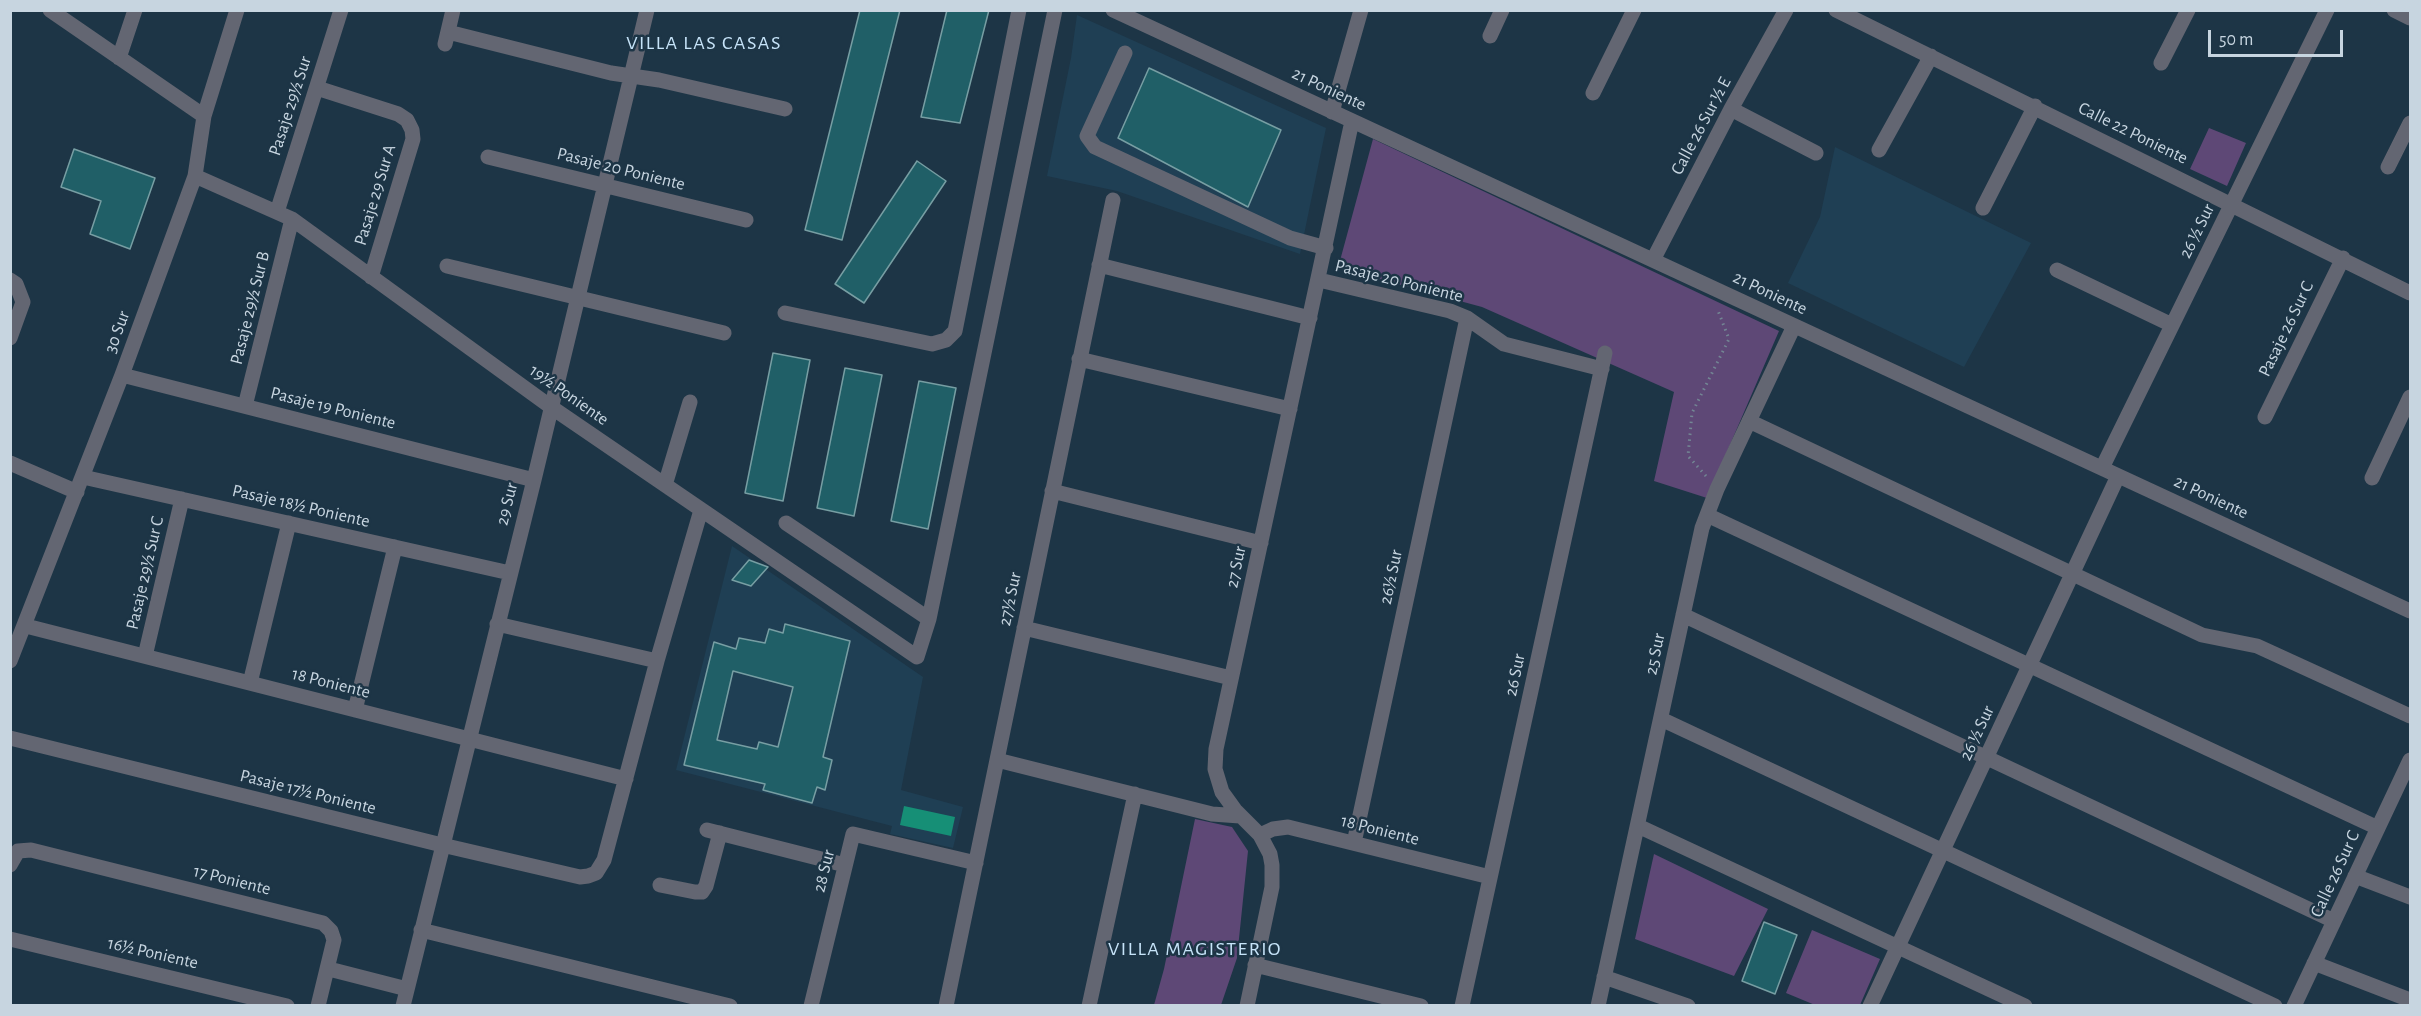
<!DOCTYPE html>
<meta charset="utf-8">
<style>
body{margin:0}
#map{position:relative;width:2421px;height:1016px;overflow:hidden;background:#1d3546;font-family:"Alegreya Sans",sans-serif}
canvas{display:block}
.frame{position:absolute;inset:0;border:12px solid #c7d5e0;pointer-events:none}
.scale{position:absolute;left:2208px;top:30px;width:135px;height:27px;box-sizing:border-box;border:3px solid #c7d5e0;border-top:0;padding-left:8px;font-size:18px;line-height:21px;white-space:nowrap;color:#c7d5e0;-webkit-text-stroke:4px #1d3546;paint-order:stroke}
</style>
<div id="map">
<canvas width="2421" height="1016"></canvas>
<div class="frame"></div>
<div class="scale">50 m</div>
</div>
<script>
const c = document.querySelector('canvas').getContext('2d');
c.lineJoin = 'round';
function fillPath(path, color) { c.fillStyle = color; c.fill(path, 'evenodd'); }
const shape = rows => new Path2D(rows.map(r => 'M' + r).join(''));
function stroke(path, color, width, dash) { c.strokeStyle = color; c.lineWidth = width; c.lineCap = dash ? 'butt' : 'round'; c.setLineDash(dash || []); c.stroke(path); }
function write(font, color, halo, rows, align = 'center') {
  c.font = font + ' "Alegreya Sans",sans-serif'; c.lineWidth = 5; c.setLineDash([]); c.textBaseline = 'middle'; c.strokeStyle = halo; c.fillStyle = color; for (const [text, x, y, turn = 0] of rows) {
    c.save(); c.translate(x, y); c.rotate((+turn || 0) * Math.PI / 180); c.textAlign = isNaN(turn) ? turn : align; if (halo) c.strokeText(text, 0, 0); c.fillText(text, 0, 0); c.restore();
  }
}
const built = shape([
 [1077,15,1326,128,1300,254,1117,191,1047,176,1071,58],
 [1835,147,2031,243,1964,367,1788,283,1820,217],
 [732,546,923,677,901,790,963,807,953,848,890,834,892,826,676,770]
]);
const green = shape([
 [2209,128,2246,143,2227,186,2190,169],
 [1373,139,1779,331,1707,498,1654,481,1674,392,1482,307,1338,268],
 [1195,819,1232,827,1248,851,1237,958,1221,1005,1154,1005,1164,969],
 [1654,854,1768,909,1734,976,1635,939],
 [1812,930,1880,959,1860,1005,1815,1005,1786,993]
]);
const water = shape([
 [904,806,955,817,951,836,900,825]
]);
const building = shape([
 [860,10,900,10,842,240,805,230,860,10],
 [947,10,989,10,960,123,921,117,947,10],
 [1149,68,1281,130,1248,207,1118,138,1149,68],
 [74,149,155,178,130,249,90,234,101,201,61,187,74,149],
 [917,161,946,181,864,303,835,284,917,161],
 [773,353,810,360,783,501,745,493,773,353],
 [845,368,882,375,854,516,817,508,845,368],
 [919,381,956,388,928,529,891,521,919,381],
 [749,560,768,567,751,586,732,580,749,560],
 [785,624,850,641,823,757,832,760,825,790,817,787,812,803,763,790,765,784,684,765,714,642,736,649,739,638,765,643,769,629,783,633,785,624],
 [733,671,793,687,778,747,759,742,757,749,717,740,733,671],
 [1764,922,1797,935,1775,994,1742,981,1764,922]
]);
const path = shape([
 [1706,476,1688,456,1692,413,1729,339,1717,308]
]);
const minor = shape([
 [50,10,204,116],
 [1113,10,2410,611],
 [1836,10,2410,293],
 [2394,10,2410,18],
 [448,32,611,73,659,80,785,109],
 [1490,36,1502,10],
 [445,44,453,10],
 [1125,53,1087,136,1095,147,1290,238,1326,248],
 [119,58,135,10],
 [2161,63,2188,10],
 [317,88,398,114,407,120,412,130,413,139,371,277],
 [1593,93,1634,10],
 [1731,109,1816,153],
 [1332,112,1361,10],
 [1879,150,1931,56],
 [488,157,746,220],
 [2388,167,2410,123],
 [195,176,292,219,551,407,917,657,929,619,1055,10],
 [1983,208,2035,106],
 [277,212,341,10],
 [1653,260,1731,109,1786,10],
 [1099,265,1310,318],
 [447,266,724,333],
 [2057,270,2172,325],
 [10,280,16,284,23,302,10,338],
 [1319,280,1450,311,1467,318,1504,344,1602,369],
 [785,313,932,344,946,340,955,331,1019,10],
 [1079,359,1290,409],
 [122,375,534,480],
 [245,406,292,219],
 [2265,417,2343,258],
 [1749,421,2202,635,2257,646,2410,716],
 [10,463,77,492],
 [2102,468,2327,10],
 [83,477,510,573],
 [2372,478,2410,397],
 [665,485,690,402],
 [1052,491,1261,543],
 [1707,515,2378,828],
 [786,523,929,619],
 [1683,615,2334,921],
 [497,624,657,661],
 [26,626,626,779],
 [1024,628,1231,678],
 [145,656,182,499],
 [10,661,122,375,195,176,204,116,237,10],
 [250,683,289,523],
 [355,710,395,547],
 [1661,719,2275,1006],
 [10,738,442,845,580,877,588,876,596,873,604,860,657,661,701,510],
 [997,760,1212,814,1240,816],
 [1638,826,2025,1006],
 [707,830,845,865],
 [1260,835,1273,829,1288,827,1490,877],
 [1354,843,1467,318],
 [10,865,18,851,31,850,323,923,331,931,334,940,318,1006],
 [2355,876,2410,897],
 [660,885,695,892,702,892,706,886,720,833],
 [421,930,730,1006],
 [10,939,287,1006],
 [2314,963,2410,1000],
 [1255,965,1421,1006],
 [329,969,407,989],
 [1604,977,1688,1006],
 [403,1006,534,480,647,10],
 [811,1006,853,834,976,863],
 [946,1006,1113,200],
 [1089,1006,1135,794],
 [1247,1006,1272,887,1272,865,1270,854,1260,835,1235,810,1222,792,1215,769,1216,749,1352,121],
 [1462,1006,1605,353],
 [1598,1006,1702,528,1717,489,1794,326],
 [1870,1006,2118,476],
 [2294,1006,2410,760]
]);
const streetNames = [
 ["21 Poniente",1329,89,25],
 ["Pasaje 29½ Sur",290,106,-72],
 ["Calle 26 Sur ½ E",1701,126,-62],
 ["Calle 22 Poniente",2133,133,26],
 ["Pasaje 20 Poniente",621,169,14],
 ["Pasaje 29 Sur A",375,195,-73],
 ["26 ½ Sur",2197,231,-64],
 ["Pasaje 20 Poniente",1399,281,14],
 ["21 Poniente",1770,293,25],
 ["Pasaje 29½ Sur B",250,308,-76],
 ["Pasaje 26 Sur C",2286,329,-64],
 ["30 Sur",117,332,-70],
 ["19½ Poniente",569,395,35],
 ["Pasaje 19 Poniente",333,408,14],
 ["21 Poniente",2211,497,25],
 ["29 Sur",507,504,-76],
 ["Pasaje 18½ Poniente",301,506,13],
 ["27 Sur",1236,567,-78],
 ["Pasaje 29½ Sur C",145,573,-77],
 ["26½ Sur",1391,577,-78],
 ["27½ Sur",1010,599,-78],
 ["25 Sur",1655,654,-78],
 ["26 Sur",1515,675,-78],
 ["18 Poniente",331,683,14],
 ["26 ½ Sur",1977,733,-65],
 ["Pasaje 17½ Poniente",308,792,14],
 ["18 Poniente",1380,830,14],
 ["28 Sur",824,871,-76],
 ["Calle 26 Sur C",2335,874,-65],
 ["17 Poniente",232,880,14],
 ["16½ Poniente",153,953,13]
];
const neighbourhoodNames = [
 ["VILLA LAS CASAS",704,43],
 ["VILLA MAGISTERIO",1195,949]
];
fillPath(built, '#1f3f54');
fillPath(green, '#5e4876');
fillPath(water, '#168f76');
fillPath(building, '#205f67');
stroke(building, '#779ea3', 1.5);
stroke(path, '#738694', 3, [1.5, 4.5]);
stroke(minor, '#636672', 15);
write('18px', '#c7d5e0', '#1d3546', streetNames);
c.letterSpacing = '1.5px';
write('20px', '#c7e4f9', '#1d3546', neighbourhoodNames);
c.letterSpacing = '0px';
</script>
